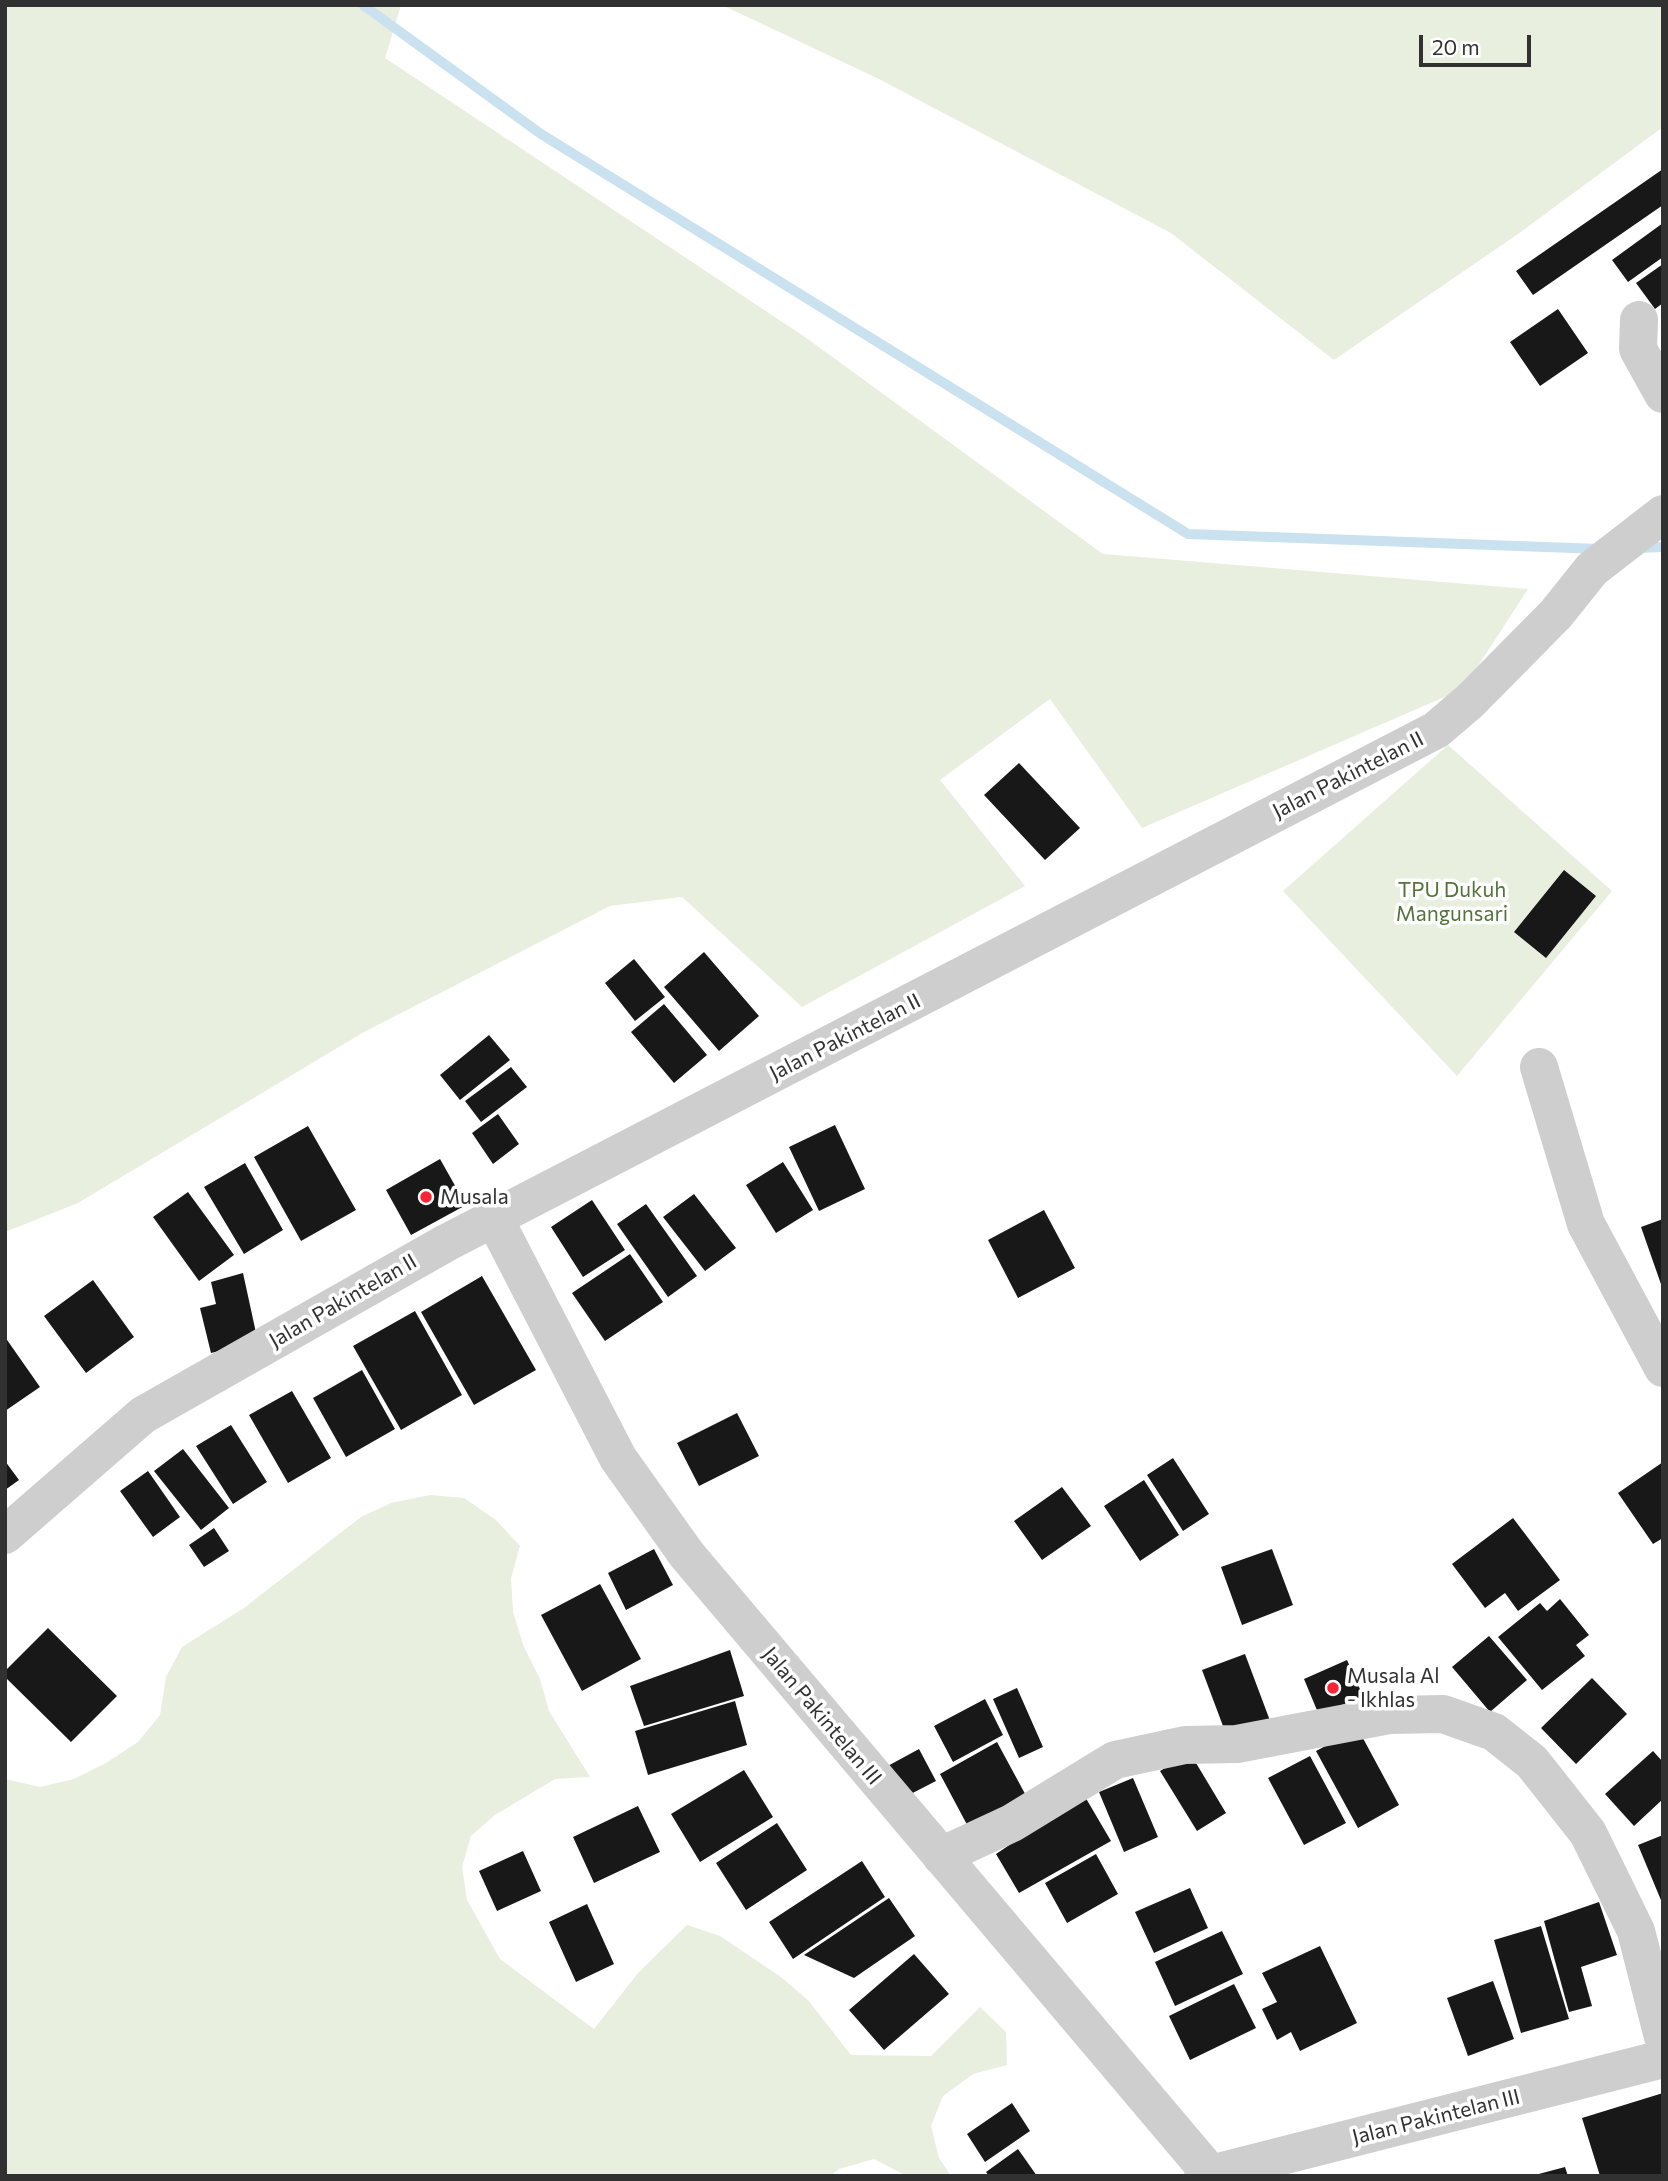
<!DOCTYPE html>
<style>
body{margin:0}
#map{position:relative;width:1668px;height:2181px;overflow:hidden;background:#fff;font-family:Commissioner,sans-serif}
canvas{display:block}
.frame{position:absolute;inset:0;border:7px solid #313131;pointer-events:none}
.scale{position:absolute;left:1419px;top:35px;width:112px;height:32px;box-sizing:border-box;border:4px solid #313131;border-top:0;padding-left:9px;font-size:21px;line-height:24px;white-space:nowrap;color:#313131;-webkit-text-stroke:5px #fff;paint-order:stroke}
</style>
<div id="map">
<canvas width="1668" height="2181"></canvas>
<div class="frame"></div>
<div class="scale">20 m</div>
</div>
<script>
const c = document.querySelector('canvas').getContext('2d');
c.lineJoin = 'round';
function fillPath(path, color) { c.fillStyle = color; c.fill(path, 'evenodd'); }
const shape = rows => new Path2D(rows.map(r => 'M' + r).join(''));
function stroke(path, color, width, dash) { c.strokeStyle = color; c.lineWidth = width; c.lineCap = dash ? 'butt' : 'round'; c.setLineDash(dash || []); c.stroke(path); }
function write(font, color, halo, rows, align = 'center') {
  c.font = font + ' Commissioner,sans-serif'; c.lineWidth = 7; c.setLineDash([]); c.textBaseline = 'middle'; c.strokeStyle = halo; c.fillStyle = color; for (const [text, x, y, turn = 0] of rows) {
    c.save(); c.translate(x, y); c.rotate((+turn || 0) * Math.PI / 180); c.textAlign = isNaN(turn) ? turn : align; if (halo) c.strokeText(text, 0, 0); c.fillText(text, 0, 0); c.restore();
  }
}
const green = shape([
 [5,5,401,5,385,58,805,337,1103,554,1528,589,1463,689,1142,828,1050,699,940,780,1025,886,802,1007,682,897,610,906,364,1032,78,1203,5,1232],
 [722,5,1663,5,1663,127,1518,234,1334,360,1171,233,879,79],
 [1448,745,1612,891,1457,1076,1283,891],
 [430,1495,464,1498,496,1520,520,1546,511,1578,513,1612,524,1647,540,1679,549,1711,590,1777,555,1779,495,1815,471,1836,462,1867,467,1900,500,1959,594,2029,638,1973,687,1925,720,1936,781,1977,808,2000,851,2055,931,2056,980,2007,1006,2032,1007,2065,973,2074,943,2096,931,2126,939,2158,951,2176,907,2176,874,2159,839,2169,830,2176,5,2176,5,1779,40,1787,74,1779,106,1763,138,1742,160,1715,166,1677,182,1647,244,1608,361,1517,391,1503]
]);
const stream = shape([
 [363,5,541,134,1188,534,1600,549],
 [1638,548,1663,547]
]);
const building = shape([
 [1663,169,1663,205,1533,295,1516,271],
 [1663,223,1663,257,1628,282,1612,260],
 [1663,264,1663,303,1655,309,1636,283],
 [1558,309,1588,353,1540,386,1510,342],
 [1019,763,1080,828,1045,860,984,795],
 [1564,870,1596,896,1546,958,1514,932],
 [704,952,759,1016,719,1051,664,987],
 [634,959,665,997,635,1021,605,983],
 [664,1004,707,1055,674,1083,631,1032],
 [489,1035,510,1060,460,1100,440,1075],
 [511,1067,527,1087,481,1122,465,1101],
 [498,1114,519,1144,493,1164,472,1133],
 [835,1125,865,1189,819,1211,789,1147],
 [308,1126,356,1210,301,1241,254,1157],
 [440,1159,466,1205,411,1235,386,1190],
 [783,1162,813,1210,776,1233,746,1185],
 [245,1163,283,1230,244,1254,204,1187],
 [188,1192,234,1255,199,1281,153,1217],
 [694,1194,736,1248,705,1271,663,1217],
 [592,1200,625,1250,583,1277,551,1227],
 [646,1204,697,1276,668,1297,617,1224],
 [1044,1210,1075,1268,1018,1298,988,1240],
 [1663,1219,1663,1287,1662,1287,1641,1227],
 [630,1254,663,1302,605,1341,572,1293],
 [243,1273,258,1342,211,1353,200,1308,216,1304,211,1282],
 [482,1276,536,1370,474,1405,421,1312],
 [93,1280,134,1337,86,1373,44,1316],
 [415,1311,462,1395,401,1430,353,1346],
 [5,1337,40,1387,5,1411],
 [362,1370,395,1429,346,1457,313,1398],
 [292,1391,331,1458,288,1483,249,1415],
 [737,1413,759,1456,699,1486,677,1443],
 [231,1425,267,1482,233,1504,196,1446],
 [183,1449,229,1508,201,1530,154,1471],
 [1173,1458,1209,1514,1183,1531,1147,1475],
 [5,1461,19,1480,5,1490],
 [1663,1462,1663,1538,1653,1544,1618,1493],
 [148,1471,180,1517,153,1537,120,1491],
 [1144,1480,1179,1535,1140,1561,1104,1506],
 [1062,1487,1091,1526,1042,1560,1014,1521],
 [1513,1518,1560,1580,1518,1611,1505,1593,1485,1608,1452,1564],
 [214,1528,229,1551,204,1567,189,1545],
 [654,1549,673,1585,626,1610,608,1573],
 [1272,1549,1293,1605,1242,1625,1221,1567],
 [600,1584,641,1659,582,1691,541,1615],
 [1560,1599,1589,1635,1576,1645,1585,1656,1542,1690,1498,1637,1540,1603,1547,1611],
 [48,1628,117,1696,71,1742,5,1677,5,1671],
 [1489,1636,1527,1680,1490,1712,1452,1667],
 [730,1650,744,1696,644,1726,630,1686],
 [1245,1654,1272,1726,1229,1742,1202,1670],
 [1347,1660,1363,1696,1319,1715,1304,1679],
 [1592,1678,1627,1714,1576,1764,1541,1728],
 [1017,1688,1043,1747,1019,1758,993,1699],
 [985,1699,1003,1735,953,1762,934,1726],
 [735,1701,747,1745,648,1775,635,1731],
 [1358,1729,1399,1805,1358,1828,1316,1751],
 [997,1742,1030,1803,972,1834,940,1774],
 [919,1749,936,1781,901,1799,884,1768],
 [1653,1751,1663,1762,1663,1799,1634,1826,1605,1794],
 [1190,1753,1226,1813,1197,1831,1160,1771],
 [1310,1756,1346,1823,1304,1845,1268,1778],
 [744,1770,773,1817,700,1862,671,1814],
 [1133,1778,1158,1837,1124,1852,1099,1792],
 [1084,1795,1111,1841,1019,1893,996,1854],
 [638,1806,660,1852,594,1883,573,1837],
 [777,1823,807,1870,746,1910,716,1863],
 [1663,1835,1663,1905,1638,1845],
 [523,1851,541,1891,497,1911,479,1871],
 [1096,1854,1118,1894,1067,1923,1045,1883],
 [862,1861,885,1897,793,1959,769,1922],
 [1190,1888,1208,1928,1154,1953,1135,1912],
 [889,1898,915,1936,854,1978,804,1955],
 [1599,1902,1617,1955,1581,1967,1592,2006,1569,2012,1544,1921],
 [587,1904,614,1964,576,1982,549,1922],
 [1541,1926,1569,2019,1521,2033,1494,1940],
 [1222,1931,1243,1974,1175,2006,1155,1962],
 [1320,1946,1357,2023,1300,2051,1291,2032,1277,2040,1262,2009,1277,2002,1262,1973],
 [914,1954,949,1994,884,2050,849,2010],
 [1493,1981,1514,2039,1468,2056,1447,1998],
 [1234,1984,1256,2028,1190,2060,1169,2016],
 [1663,2093,1663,2176,1600,2176,1582,2118],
 [1012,2103,1030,2131,985,2162,967,2134],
 [1018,2149,1037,2176,989,2176,986,2172],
 [1565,2167,1568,2176,1535,2176,1535,2175]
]);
const minor = shape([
 [1639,320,1638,349,1663,394],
 [1539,1067,1586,1224,1663,1368],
 [494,1218,618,1458,687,1555,1209,2172],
 [5,1535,143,1415,446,1243,1436,730,1470,701,1556,614,1592,569,1663,514],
 [941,1856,1012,1823,1115,1760,1185,1745,1237,1744,1389,1715,1443,1714,1494,1732,1532,1762,1588,1833,1636,1931,1663,2037],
 [1203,2176,1663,2059]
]);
const markers = [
 [426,1197,7,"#f72535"],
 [1333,1688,7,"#f72535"]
];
const streetNames = [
 ["Jalan Pakintelan II",1348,775,-27],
 ["Jalan Pakintelan II",845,1037,-27],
 ["Jalan Pakintelan II",343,1301,-30],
 ["Jalan Pakintelan III",822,1716,50],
 ["Jalan Pakintelan III",1436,2117,-14]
];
const parkNames = [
 ["TPU Dukuh",1452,890],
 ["Mangunsari",1452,914]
];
const poiNames = [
 ["Musala",440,1197],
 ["Musala Al",1347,1676],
 ["- Ikhlas",1347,1700]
];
fillPath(green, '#e8efdf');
stroke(stream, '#cae2f0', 10);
fillPath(building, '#181818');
stroke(minor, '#cecece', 38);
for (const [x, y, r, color] of markers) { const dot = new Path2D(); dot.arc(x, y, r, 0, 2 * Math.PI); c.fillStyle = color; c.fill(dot); stroke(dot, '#fff', 2.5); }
write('21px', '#313131', '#fff', streetNames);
write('21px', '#547339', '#fff', parkNames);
write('21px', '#313131', '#fff', poiNames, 'left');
</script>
